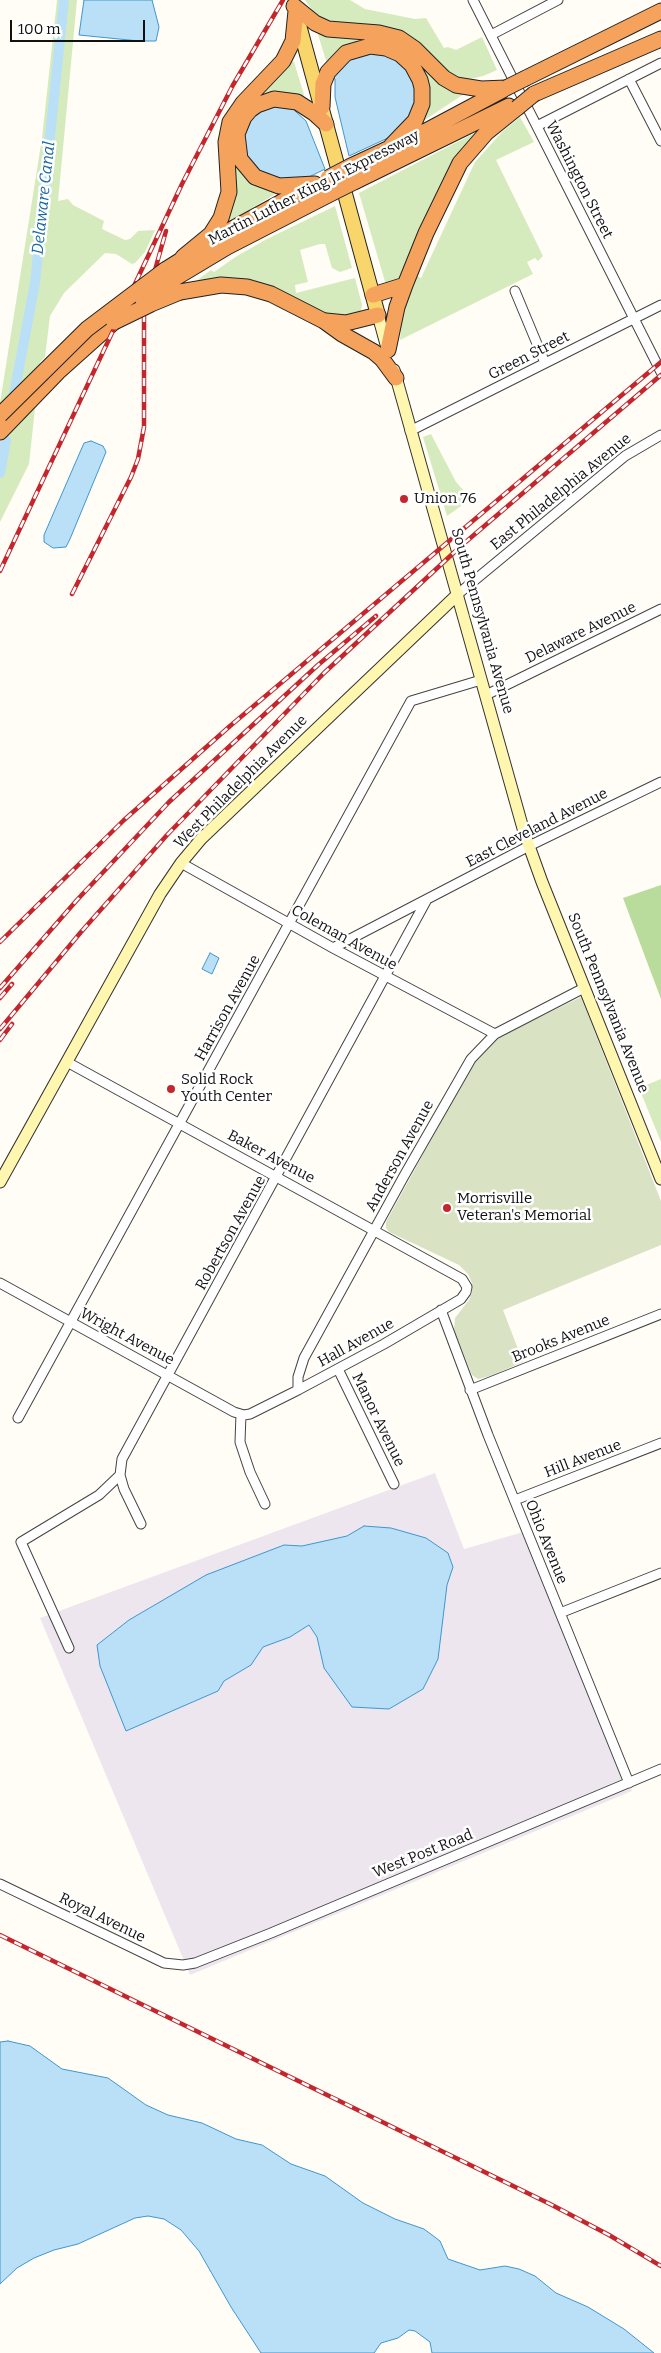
<!DOCTYPE html>
<style>
body{margin:0}
#map{position:relative;width:661px;height:2353px;overflow:hidden;background:#fffdf5;font-family:Bitter,serif}
canvas{display:block}
.scale{position:absolute;left:10px;top:20px;width:135px;height:22px;box-sizing:border-box;border:2px solid #111;border-top:0;padding-left:6px;font-size:15px;line-height:18px;white-space:nowrap;color:#111;-webkit-text-stroke:4px #fff;paint-order:stroke}
</style>
<div id="map">
<canvas width="661" height="2353"></canvas>
<div class="scale">100 m</div>
</div>
<script>
const c = document.querySelector('canvas').getContext('2d');
c.lineJoin = 'round';
function fillPath(path, color) { c.fillStyle = color; c.fill(path, 'evenodd'); }
const shape = rows => new Path2D(rows.map(r => 'M' + r).join(''));
function stroke(path, color, width, dash) { c.strokeStyle = color; c.lineWidth = width; c.lineCap = dash ? 'butt' : 'round'; c.setLineDash(dash || []); c.stroke(path); }
function write(font, color, halo, rows, align = 'center') {
  c.font = font + ' Bitter,serif'; c.lineWidth = 5; c.setLineDash([]); c.textBaseline = 'middle'; c.strokeStyle = halo; c.fillStyle = color; for (const [text, x, y, turn = 0] of rows) {
    c.save(); c.translate(x, y); c.rotate((+turn || 0) * Math.PI / 180); c.textAlign = isNaN(turn) ? turn : align; if (halo) c.strokeText(text, 0, 0); c.fillText(text, 0, 0); c.restore();
  }
}
const industrial = shape([
 [435,1473,464,1549,527,1531,632,1791,190,1975,40,1618]
]);
const green = shape([
 [57,0,77,0,58,201,68,199,73,205,104,221,102,229,125,240,130,239,138,231,155,230,145,252,135,263,132,264,116,254,105,253,64,293,50,316,45,357,40,362,29,464,0,522,0,403,42,138],
 [305,0,350,0,365,9,415,19,426,18,444,48,448,47,456,50,482,37,497,70,483,76,470,79,456,77,443,70,324,22,314,13],
 [317,31,356,38,357,41,365,42,327,64],
 [290,60,294,62,304,95,301,99,262,96,260,93],
 [427,68,464,94,423,121,422,72],
 [520,117,534,142,496,160,543,256,538,261,535,258,527,262,533,274,400,340,403,308,417,276,421,278,475,162,502,132],
 [490,125,402,278,394,284,386,285,359,193],
 [232,151,251,181,275,194,223,226],
 [335,206,352,268,340,272,332,268,325,244,320,244,300,250,308,282,295,285,296,293,355,278,362,305,360,314,334,318,295,297,254,280,196,281,211,270,214,272,237,256,267,239],
 [431,434,456,482,471,499,447,516,423,437],
 [661,1079,661,1142,639,1088]
]);
const forest = shape([
 [661,885,661,999,623,898]
]);
const cemetery = shape([
 [581,997,661,1201,661,1245,503,1310,523,1362,490,1376,478,1379,472,1375,454,1330,455,1318,469,1300,472,1292,472,1283,468,1274,459,1265,389,1232,386,1228,386,1222,471,1067,483,1050,501,1036]
]);
const water = shape([
 [84,0,152,0,159,27,156,41,139,41,79,35,84,0],
 [372,52,392,56,411,72,417,94,412,115,401,129,390,137,349,156,335,97,335,79,332,77,350,57,372,52],
 [277,105,296,108,295,111,306,121,325,169,307,178,292,181,264,178,247,162,243,134,248,123,259,110,277,105],
 [91,441,103,446,106,452,70,539,66,547,53,548,44,542,44,535,84,443,91,441],
 [210,953,219,958,212,974,202,969,210,953],
 [364,1526,391,1528,426,1538,448,1553,453,1567,447,1585,438,1659,423,1689,389,1709,352,1707,324,1668,317,1637,309,1625,290,1637,263,1647,251,1665,224,1681,218,1691,126,1731,100,1666,97,1645,129,1620,206,1575,284,1545,302,1546,347,1536,364,1526],
 [8,2041,30,2046,62,2069,108,2078,146,2105,168,2115,202,2123,236,2139,262,2145,291,2164,325,2176,363,2203,395,2219,424,2229,440,2241,448,2259,480,2270,505,2266,519,2269,535,2276,556,2293,588,2307,624,2329,654,2353,432,2353,430,2342,415,2331,409,2330,398,2338,381,2343,374,2353,261,2353,231,2307,199,2251,181,2230,164,2219,148,2216,135,2218,78,2244,54,2250,34,2258,17,2268,0,2284,0,2042,8,2041]
]);
const canal = shape([
 [14,394,35,283,64,0],
 [0,473,6,440]
]);
const minor = shape([
 [473,0,661,372],
 [491,35,558,0],
 [629,79,661,141],
 [537,126,661,63],
 [515,291,545,363],
 [410,431,661,305],
 [458,594,625,456,661,435],
 [486,695,661,609],
 [181,863,333,948,495,1034],
 [333,948,531,845,661,782],
 [0,1283,234,1412,244,1415,250,1414,298,1390,384,1344,461,1299,466,1292,467,1287,462,1279,67,1062],
 [441,1310,488,1435,629,1783],
 [338,1369,394,1484],
 [298,1390,298,1377,304,1358,404,1176,471,1059,495,1034,584,988],
 [470,1390,661,1314],
 [241,1414,240,1442,250,1472,265,1504],
 [18,1418,411,701,481,680],
 [120,1475,124,1489,141,1524],
 [515,1500,661,1443],
 [560,1613,661,1573],
 [69,1648,21,1542,99,1495,120,1475,122,1459,426,901],
 [0,1884,164,1963,183,1965,195,1963,271,1933,661,1769]
]);
const secondary = shape([
 [378,315,387,348],
 [394,370,524,832,542,882,661,1179],
 [0,1182,160,894,181,863,201,839,458,594]
]);
const primary = shape([
 [296,14,378,315]
]);
const motorway = shape([
 [294,6,315,23,328,29,379,33,399,38,415,49,444,78,456,85,481,89,506,88],
 [526,78,661,11],
 [534,94,661,39],
 [322,107,323,84,328,72,346,53,370,46,386,48,400,54,412,65,420,80,422,88,422,104,415,121,391,146],
 [351,166,426,131,503,90],
 [356,181,509,106],
 [315,184,279,186,255,177,240,159,237,134,244,117,250,110,257,105,274,99,297,102,314,113,326,124],
 [183,257,211,234,221,218,229,192,226,142,230,122,243,103,283,61,293,41,296,11],
 [165,270,221,235,309,187],
 [172,280,227,247,332,193],
 [180,292,221,285,247,287,271,294,324,321,342,334,374,352,382,359,396,378],
 [373,295,405,285,426,233,460,163,486,133,517,108],
 [326,321,346,323,378,315],
 [388,350,397,307,405,285],
 [0,432,58,372,114,322]
]);
const rail = shape([
 [0,571,182,184,233,85,283,0],
 [72,594,131,477,138,459,144,427,144,309,166,231],
 [0,942,124,820,230,726,661,362],
 [0,988,77,900,169,802,318,665,376,616],
 [0,998,12,984],
 [0,1029,81,932,167,835,324,673,461,546,661,375],
 [0,1040,12,1024],
 [0,1935,552,2205,609,2235,661,2266]
]);
const motorwayBridge = shape([
 [506,88,526,78],
 [517,108,534,94],
 [328,178,351,166],
 [332,193,356,181],
 [143,300,172,280],
 [114,322,151,304,180,292],
 [0,415,87,329,165,270]
]);
const markers = [
 [404,499,5,"#c4262e"],
 [171,1089,5,"#c4262e"],
 [447,1208,5,"#c4262e"]
];
const streetNames = [
 ["Washington Street",579,180,63],
 ["Martin Luther King Jr. Expressway",314,188,-27],
 ["Green Street",529,356,-27],
 ["East Philadelphia Avenue",561,492,-39],
 ["South Pennsylvania Avenue",482,621,74],
 ["Delaware Avenue",581,633,-26],
 ["West Philadelphia Avenue",241,782,-45],
 ["East Cleveland Avenue",537,828,-27],
 ["Coleman Avenue",344,938,29],
 ["South Pennsylvania Avenue",608,1003,68],
 ["Harrison Avenue",228,1008,-61],
 ["Anderson Avenue",400,1156,-61],
 ["Baker Avenue",271,1157,28],
 ["Robertson Avenue",231,1233,-61],
 ["Wright Avenue",127,1337,28],
 ["Brooks Avenue",561,1339,-22],
 ["Hall Avenue",356,1343,-29],
 ["Manor Avenue",378,1420,64],
 ["Hill Avenue",583,1459,-21],
 ["Ohio Avenue",546,1542,68],
 ["West Post Road",423,1854,-22],
 ["Royal Avenue",102,1918,26]
];
const poiNames = [
 ["Union 76",414,499],
 ["Solid Rock",181,1080],
 ["Youth Center",181,1097],
 ["Morrisville",457,1199],
 ["Veteran's Memorial",457,1216]
];
const waterNames = [
 ["Delaware Canal",44,198,-84]
];
fillPath(industrial, '#eee6ef');
fillPath(green, '#d5ebbd');
fillPath(forest, '#b9dc9c');
fillPath(cemetery, '#d9e3c4');
fillPath(water, '#b9e0f7');
stroke(water, '#3f96cf', 1);
stroke(canal, '#b9e0f7', 10);
stroke(minor, '#444', 11);
stroke(secondary, '#333', 13);
stroke(primary, '#222', 16);
stroke(motorway, '#222', 17);
stroke(minor, '#fff', 9);
stroke(secondary, '#fff6b0', 11);
stroke(primary, '#f9d66b', 14);
stroke(motorway, '#f5a25d', 15);
stroke(rail, '#c4262e', 4.5);
stroke(rail, '#fff', 2.5, [8]);
stroke(motorwayBridge, '#222', 17, []);
stroke(motorwayBridge, '#f5a25d', 15);
for (const [x, y, r, color] of markers) { const dot = new Path2D(); dot.arc(x, y, r, 0, 2 * Math.PI); c.fillStyle = color; c.fill(dot); stroke(dot, '#fff', 2); }
write('15px', '#111', '#fff', streetNames);
write('15px', '#111', '#fff', poiNames, 'left');
write('italic 16px', '#1768a6', '#fff', waterNames);
</script>
